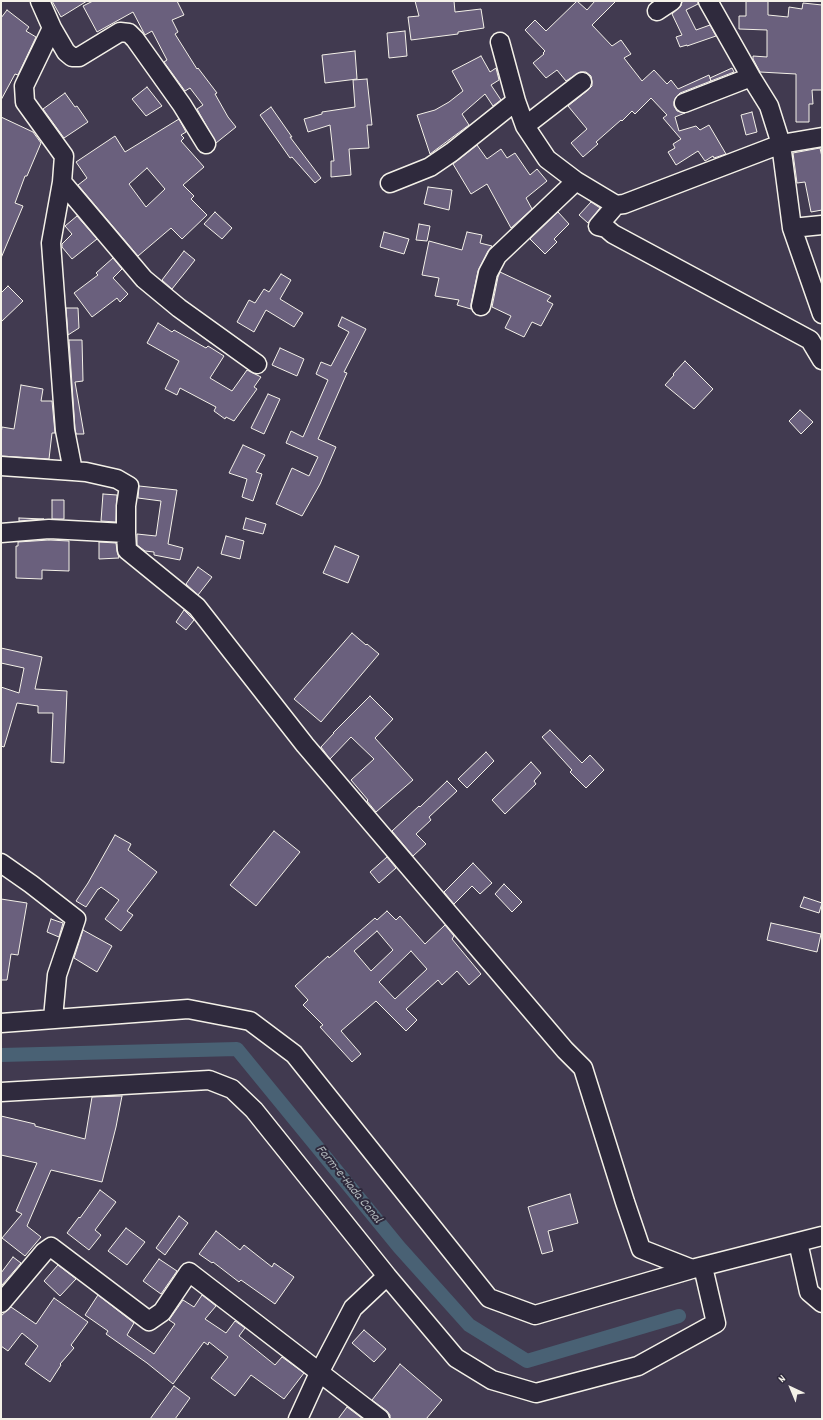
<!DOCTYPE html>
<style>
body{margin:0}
#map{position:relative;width:823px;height:1420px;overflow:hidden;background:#413a50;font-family:Dekko,sans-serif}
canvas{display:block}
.frame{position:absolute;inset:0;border:2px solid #f4f1e8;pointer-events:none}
.north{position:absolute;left:771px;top:1368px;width:40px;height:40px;-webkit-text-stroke:3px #2f2a3d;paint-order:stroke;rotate:316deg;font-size:11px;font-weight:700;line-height:16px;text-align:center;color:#f4f1e8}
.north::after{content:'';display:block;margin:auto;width:14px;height:18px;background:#f4f1e8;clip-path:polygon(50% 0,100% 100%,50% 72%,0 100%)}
</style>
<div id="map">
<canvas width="823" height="1420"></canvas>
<div class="frame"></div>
<div class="north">N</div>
</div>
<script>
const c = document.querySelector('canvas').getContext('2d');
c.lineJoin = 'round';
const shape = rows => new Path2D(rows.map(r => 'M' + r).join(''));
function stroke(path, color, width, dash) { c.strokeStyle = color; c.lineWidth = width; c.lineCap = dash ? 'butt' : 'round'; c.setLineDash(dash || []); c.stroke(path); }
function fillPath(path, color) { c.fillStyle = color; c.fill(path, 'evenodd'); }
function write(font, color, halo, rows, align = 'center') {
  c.font = font + ' Dekko,sans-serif'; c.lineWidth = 4; c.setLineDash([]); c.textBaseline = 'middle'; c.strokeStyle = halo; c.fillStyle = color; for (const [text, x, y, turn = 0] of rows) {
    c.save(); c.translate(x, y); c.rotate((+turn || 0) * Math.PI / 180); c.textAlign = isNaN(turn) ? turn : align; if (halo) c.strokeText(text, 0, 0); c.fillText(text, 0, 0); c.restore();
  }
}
const canal = shape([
 [1,1055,237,1049,399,1247,469,1325,527,1361,679,1316]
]);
const building = shape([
 [52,1,87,1,61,17,52,1],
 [93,1,177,1,184,15,172,20,178,32,175,34,197,69,198,68,217,93,215,94,228,117,236,127,216,143,197,109,203,105,190,88,185,91,164,62,167,60,152,31,145,35,133,12,97,32,83,6,93,1],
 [415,1,454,1,455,12,481,9,484,28,458,32,458,34,411,40,408,17,419,16,415,1],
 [577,1,587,10,595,1,616,1,592,25,612,46,621,40,631,54,624,58,642,81,654,70,667,84,671,80,678,89,709,75,711,81,710,78,732,68,734,72,680,93,676,97,674,102,674,106,677,111,685,113,675,117,679,131,696,126,700,130,709,125,726,154,714,158,713,156,705,161,698,151,676,165,668,152,675,148,673,144,681,139,663,118,667,115,651,98,635,114,632,111,622,121,621,120,596,142,598,144,583,157,571,143,587,129,568,106,588,90,592,86,592,81,591,76,586,72,580,72,566,81,557,70,546,78,533,63,544,54,543,53,545,51,525,30,535,20,546,31,577,1],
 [682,1,698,1,698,4,686,10,696,30,710,25,716,36,687,46,687,45,680,47,676,37,682,35,672,14,681,6,682,1],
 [746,1,768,1,768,15,788,17,789,7,802,9,803,3,822,5,822,90,812,90,813,104,809,104,809,122,796,122,796,74,760,72,753,59,753,56,767,57,767,30,739,29,739,16,746,16,746,1],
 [7,10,29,27,26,31,36,37,18,75,15,74,1,100,1,18,7,10],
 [405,31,407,56,389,58,387,33,405,31],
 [355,51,357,79,325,83,322,55,355,51],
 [481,56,490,72,496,68,499,80,491,85,501,100,493,106,485,94,462,114,469,125,430,154,417,115,435,110,449,102,463,91,452,71,481,56],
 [367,79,372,125,367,125,369,148,349,149,351,175,331,177,331,161,334,161,330,125,308,132,304,119,322,114,322,112,355,107,353,80,367,79],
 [147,87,162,106,146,116,132,99,147,87],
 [65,93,75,107,77,106,88,122,64,138,43,109,65,93],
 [271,107,292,137,290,137,321,178,315,183,292,157,290,158,260,115,271,107],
 [752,112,757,132,746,135,741,115,752,112],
 [1,117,33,132,41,143,27,176,25,176,15,203,23,206,1,258,1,117],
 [179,119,186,132,181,135,184,138,181,141,204,167,183,185,194,196,191,199,207,215,182,239,171,228,138,256,78,185,87,178,76,162,115,136,125,152,179,119],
 [147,168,165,189,146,207,129,184,147,168],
 [477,145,487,159,501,149,507,158,515,153,530,175,537,169,547,181,526,198,532,209,511,228,487,184,471,194,453,164,477,145],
 [820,148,822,157,822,210,811,212,805,182,797,183,793,153,820,148],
 [428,187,452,190,449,210,424,204,428,187],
 [591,202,600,208,588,223,579,215,591,202],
 [215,212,232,228,222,239,204,224,215,212],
 [558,212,569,224,554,239,557,242,545,254,530,239,558,212],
 [77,216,97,239,72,259,62,247,62,244,72,234,65,226,77,216],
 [419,224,430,226,427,241,416,240,419,224],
 [384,232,409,239,404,254,380,247,384,232],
 [467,232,482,235,480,243,492,246,488,251,478,271,471,304,471,309,457,305,459,300,435,296,439,278,422,275,429,241,462,250,467,232],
 [184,251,195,260,172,289,162,280,184,251],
 [113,258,122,269,113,278,128,294,120,302,117,298,92,317,74,293,98,275,96,273,113,258],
 [500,272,551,296,547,301,553,304,541,326,532,322,524,337,505,328,511,316,492,307,498,277,500,272],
 [281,274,291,280,280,299,303,313,294,327,266,310,254,332,237,322,249,300,255,303,264,289,269,292,281,274],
 [8,286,23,301,1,322,1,293,8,286],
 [66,308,78,308,79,328,68,335,66,308],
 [342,317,366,329,344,372,347,373,318,439,336,447,320,484,302,516,276,504,292,468,309,476,318,457,286,443,291,431,303,437,328,380,316,374,321,362,331,366,349,332,338,326,342,317],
 [158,323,172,332,174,330,206,348,208,346,224,356,210,378,232,391,247,370,261,377,254,387,257,389,234,421,226,417,225,419,214,411,216,407,180,388,177,395,165,389,179,361,147,343,158,323],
 [69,340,82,340,83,381,75,382,84,434,76,434,75,429,69,340],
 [280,348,304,359,297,376,272,365,280,348],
 [685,361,713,389,694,409,665,385,674,375,673,374,685,361],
 [21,385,43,389,41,401,52,401,55,433,52,433,49,459,1,456,1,434,2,427,14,429,21,385],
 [268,394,280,399,264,434,251,428,268,394],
 [800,410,813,422,801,434,789,421,800,410],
 [243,445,265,455,256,472,262,474,253,501,242,497,247,479,229,473,243,445],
 [139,486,177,490,168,544,183,548,180,560,154,555,154,552,145,551,137,545,137,534,156,536,161,501,138,498,139,486],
 [103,494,117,495,116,522,101,521,103,494],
 [52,500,64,500,64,519,52,519,52,500],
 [19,518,44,519,19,521,19,518],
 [246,518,266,524,263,534,243,529,246,518],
 [226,536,244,541,240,559,221,554,226,536],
 [49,540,69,541,69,571,42,570,42,579,16,578,16,546,18,546,18,542,49,540],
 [99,542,116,543,117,551,119,558,99,559,99,542],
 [335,546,359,556,348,583,323,573,335,546],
 [198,567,212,577,198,595,186,584,198,567],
 [184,610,194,620,186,630,176,622,184,610],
 [352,633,366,645,367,644,379,654,321,722,294,699,352,633],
 [1,648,42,657,35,689,67,691,64,763,51,762,53,713,38,713,38,706,17,703,4,747,1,746,1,687,19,693,24,668,1,663,1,648],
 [370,696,393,719,375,738,413,780,376,812,367,801,368,800,351,780,374,759,351,737,330,759,321,747,334,733,333,733,370,696],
 [550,730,582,763,590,755,604,770,586,788,570,772,572,770,542,737,550,730],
 [486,752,494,761,467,788,458,779,486,752],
 [531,762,541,773,534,781,536,784,505,814,492,800,531,762],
 [447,781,457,791,429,817,431,820,416,834,426,844,413,856,392,831,419,806,420,807,447,781],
 [274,831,300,852,256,906,230,885,274,831],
 [115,835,131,844,128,850,157,872,127,911,133,915,121,931,105,919,119,900,101,887,99,889,98,889,86,907,76,901,88,883,115,835],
 [387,857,396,868,379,883,370,872,387,857],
 [473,863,492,883,480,894,472,886,454,904,444,892,473,863],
 [504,884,522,902,512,912,495,894,504,884],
 [804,897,822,903,819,913,800,907,804,897],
 [1,899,27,903,18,955,11,954,7,980,1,980,1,899],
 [387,911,396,920,400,916,425,944,445,925,454,936,452,939,481,974,469,985,457,971,442,985,438,980,406,1009,417,1020,406,1031,376,1001,341,1031,361,1054,352,1062,320,1027,323,1025,303,1005,308,1000,295,986,328,956,329,958,375,918,377,920,387,911],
 [377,931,393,950,371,971,354,951,377,931],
 [411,951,427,969,395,999,379,982,411,951],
 [51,919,63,923,59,937,47,932,51,919],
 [771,923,821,934,817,952,767,940,771,923],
 [83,930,112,946,97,972,74,958,83,930],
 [122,1096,116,1127,102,1182,51,1170,27,1226,41,1237,25,1256,2,1238,22,1214,16,1211,37,1163,1,1155,1,1116,35,1124,35,1126,85,1139,92,1097,122,1096],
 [100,1190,116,1202,95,1230,101,1235,89,1250,67,1233,79,1217,80,1218,100,1190],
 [570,1194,578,1223,548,1231,553,1251,542,1254,528,1207,570,1194],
 [179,1216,188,1223,165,1255,156,1248,179,1216],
 [126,1228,145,1242,127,1265,108,1251,126,1228],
 [216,1231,240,1250,244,1245,272,1267,274,1263,294,1277,275,1304,241,1280,239,1282,213,1262,212,1263,199,1254,216,1231],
 [13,1257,21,1263,2,1285,1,1284,1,1273,13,1257],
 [159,1259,177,1271,161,1294,143,1281,159,1259],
 [58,1265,76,1279,60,1296,44,1281,58,1265],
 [98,1295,134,1323,127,1335,154,1354,175,1324,169,1320,183,1300,194,1307,202,1295,216,1306,205,1319,226,1333,235,1321,245,1328,239,1336,275,1365,282,1357,304,1373,284,1399,251,1375,235,1396,211,1378,228,1357,209,1342,208,1345,204,1342,173,1384,147,1363,106,1334,108,1331,85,1315,98,1295],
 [54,1298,88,1322,71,1345,74,1348,60,1364,61,1365,50,1382,25,1364,38,1346,22,1333,8,1351,1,1346,1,1316,11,1307,36,1324,54,1298],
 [364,1330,386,1349,374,1362,352,1343,364,1330],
 [400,1364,442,1400,426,1419,390,1419,390,1415,387,1411,372,1400,400,1364],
 [174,1386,190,1398,175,1419,150,1419,174,1386],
 [347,1407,363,1419,338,1419,347,1407]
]);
const minor = shape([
 [40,1,52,28,24,86,25,102,64,156,62,182,51,243,65,430,73,471,86,472,117,479,129,486,126,506,126,533,127,550,197,607,305,745,565,1050,583,1068,625,1202,641,1249,692,1269],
 [708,1,751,77,769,106,781,144,792,228,822,314],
 [657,11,672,1],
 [52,28,66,52,72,57,79,57,120,32,129,33,135,39,182,105,206,144],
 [500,42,516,101,525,126,547,159,576,181,616,205],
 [684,103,751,77],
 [525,126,582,82],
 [822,137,781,144,624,204,616,205,598,226,606,228,613,234,810,340,822,360],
 [62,182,144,279,179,308,257,364],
 [390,183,430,167,452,152,516,101],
 [792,228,822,225],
 [481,306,488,273,497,256,576,181],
 [1,466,73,471],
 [1,533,49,529,126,533],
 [1,863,31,884,76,919,57,975,53,1018],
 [1,1023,188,1009,250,1021,294,1054,489,1298,535,1315,692,1269,822,1236],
 [1,1092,209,1080,232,1089,254,1110,387,1276,456,1358,492,1380,536,1393,638,1366,716,1323,703,1267],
 [798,1242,809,1292,822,1303],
 [1,1303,44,1252,51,1247,149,1321,162,1312,189,1272,380,1419],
 [298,1419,319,1373,353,1308,387,1276]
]);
const waterNames = [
 ["Farm-e-Hada Canal",348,1185,51]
];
stroke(canal, '#496174', 14);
fillPath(building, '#6a607d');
stroke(building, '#f4f1e8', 1);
stroke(minor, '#f4f1e8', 21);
stroke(minor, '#2f2a3d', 18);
write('italic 13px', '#b0b7ba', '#2f2a3d', waterNames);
</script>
